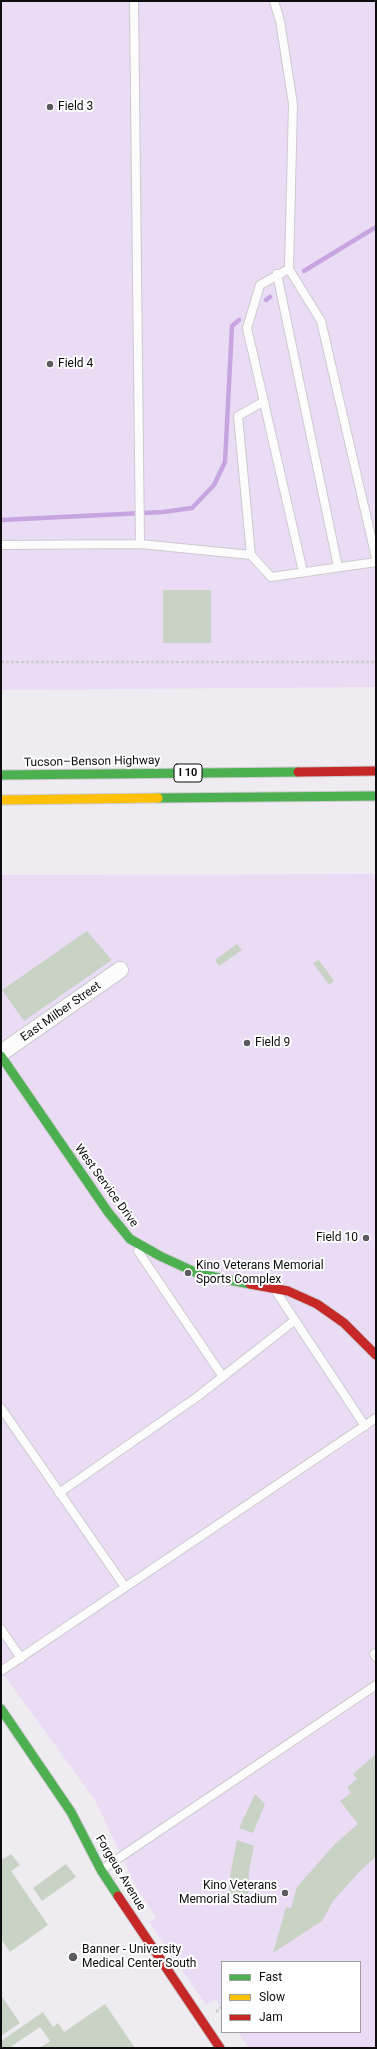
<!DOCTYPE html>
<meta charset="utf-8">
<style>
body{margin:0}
#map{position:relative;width:377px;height:2049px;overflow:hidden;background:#efecf1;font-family:Roboto,sans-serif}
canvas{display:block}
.frame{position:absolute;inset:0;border:2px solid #0d0c0f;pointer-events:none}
.legend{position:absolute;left:221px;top:1961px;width:140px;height:72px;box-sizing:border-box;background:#fff;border:1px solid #9e9e9f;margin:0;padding:5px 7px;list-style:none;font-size:12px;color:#0d0c0f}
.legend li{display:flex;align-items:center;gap:8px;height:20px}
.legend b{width:20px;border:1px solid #9e9e9f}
</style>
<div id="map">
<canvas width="377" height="2049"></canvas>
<div class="frame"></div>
<ul class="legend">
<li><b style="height:5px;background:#4caf50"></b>Fast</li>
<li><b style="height:5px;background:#ffc107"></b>Slow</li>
<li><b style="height:5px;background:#c62828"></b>Jam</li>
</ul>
</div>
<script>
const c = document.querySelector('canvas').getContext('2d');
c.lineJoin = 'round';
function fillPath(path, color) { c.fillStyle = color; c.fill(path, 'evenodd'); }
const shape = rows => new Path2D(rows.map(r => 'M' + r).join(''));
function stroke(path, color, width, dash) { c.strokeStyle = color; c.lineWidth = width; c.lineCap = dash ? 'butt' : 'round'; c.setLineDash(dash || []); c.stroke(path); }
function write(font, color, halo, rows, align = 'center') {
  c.font = font + ' Roboto,sans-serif'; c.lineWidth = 4; c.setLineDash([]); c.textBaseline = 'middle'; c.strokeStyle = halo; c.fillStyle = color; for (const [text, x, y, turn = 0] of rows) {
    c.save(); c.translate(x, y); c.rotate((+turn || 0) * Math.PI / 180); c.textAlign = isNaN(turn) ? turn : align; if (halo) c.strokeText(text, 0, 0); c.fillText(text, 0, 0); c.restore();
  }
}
const green = shape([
 [1,1,376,1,376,687,1,690],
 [376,874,376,2048,249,2048,238,2032,360,2032,360,1962,222,1962,222,2009,216,2000,206,2005,149,1922,156,1918,135,1885,95,1800,1,1671,1,875]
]);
const stream = shape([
 [304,271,376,227],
 [266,300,270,297],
 [1,520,163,512,192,508,214,485,225,462,232,326,239,320]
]);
const building = shape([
 [163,590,211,590,211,643,163,643],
 [87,931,112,960,24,1021,2,990],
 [237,944,242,950,219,966,215,960],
 [319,960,334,981,329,985,313,963],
 [376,1754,376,1857,361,1870,333,1901,322,1921,273,1953,286,1907,291,1908,297,1887,335,1844,358,1824,340,1801,351,1793,347,1787,357,1779,353,1774],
 [255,1794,265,1804,253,1833,239,1828],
 [237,1840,254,1846,249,1871,248,1895,229,1894,229,1881],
 [11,1854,20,1865,11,1871,48,1925,10,1952,1,1939,1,1856,3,1859],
 [66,1864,76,1877,42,1901,33,1888],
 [1,1995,20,2023,1,2036],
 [105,2004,135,2048,40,2048,50,2041,40,2027,9,2048,1,2048,1,2041,43,2012,53,2027,58,2023,64,2032]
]);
const path = shape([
 [1,662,376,662],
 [216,2012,222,2007]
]);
const lane = shape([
 [274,1,280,21,293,104,289,269,321,321,376,558],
 [289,269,260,285,247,328,303,572],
 [277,274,338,567],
 [140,544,251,555,271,577,376,562],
 [1,545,140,544,134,1],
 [251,555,238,416,263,402],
 [138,1251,223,1377],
 [277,1293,365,1426],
 [1,1408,125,1587],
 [59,1493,197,1397,295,1320],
 [1,1629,21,1658],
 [376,1653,374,1654,376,1657],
 [1,1671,376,1418],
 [101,1870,376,1685]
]);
const street = shape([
 [1,1053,120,970]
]);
const fast = shape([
 [1,775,298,772],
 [158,798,376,796],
 [1,1056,108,1212,130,1239,160,1256,199,1274,250,1284],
 [1,1709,71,1812,101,1870,118,1896]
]);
const slow = shape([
 [1,800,158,798]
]);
const jam = shape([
 [298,772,376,771],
 [250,1284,288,1291,317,1304,344,1323,376,1355],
 [118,1896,220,2048]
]);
const markers = [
 [50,107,4,"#5c5a5e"],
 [50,364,4,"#5c5a5e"],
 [247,1043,4,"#5c5a5e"],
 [366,1238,4,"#5c5a5e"],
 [188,1273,4,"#5c5a5e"],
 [285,1893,4,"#5c5a5e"],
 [73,1957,5,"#5c5a5e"]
];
const shields = [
 [188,773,28]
];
const shieldNames = [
 ["I 10",188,773]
];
const poiNames = [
 ["Field 3",58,107],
 ["Field 4",58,364],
 ["Field 9",255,1043],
 ["Field 10",358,1238,"right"],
 ["Kino Veterans Memorial",196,1266],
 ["Sports Complex",196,1280],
 ["Kino Veterans",277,1886,"right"],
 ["Memorial Stadium",277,1900,"right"],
 ["Banner - University",82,1950],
 ["Medical Center South",82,1964]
];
const streetNames = [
 ["Tucson–Benson Highway",92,762,-1],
 ["East Milber Street",61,1012,-35],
 ["West Service Drive",106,1186,54],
 ["Forgeus Avenue",120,1873,59]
];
fillPath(green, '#eadcf5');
stroke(stream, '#c8a5e0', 4.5);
fillPath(building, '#c9d3c5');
stroke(lane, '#cccace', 10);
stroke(street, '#cccace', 18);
stroke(fast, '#cccace', 11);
stroke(slow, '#cccace', 11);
stroke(jam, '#cccace', 11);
stroke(path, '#cccbcd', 2.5, [3, 2]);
stroke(lane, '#fdfcfd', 8);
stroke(street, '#fdfcfd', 16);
stroke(fast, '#4caf50', 9);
stroke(slow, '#ffc107', 9);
stroke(jam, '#c62828', 9);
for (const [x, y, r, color] of markers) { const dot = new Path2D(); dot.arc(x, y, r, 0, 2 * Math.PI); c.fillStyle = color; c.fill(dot); stroke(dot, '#fff', 1.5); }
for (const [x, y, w] of shields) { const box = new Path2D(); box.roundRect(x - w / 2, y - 9, w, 18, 3); c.fillStyle = '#fff'; c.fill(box); stroke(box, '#0d0c0f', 1); }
write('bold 11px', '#0d0c0f', null, shieldNames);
write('12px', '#0d0c0f', '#fff', poiNames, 'left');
write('12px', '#0d0c0f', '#fff', streetNames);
</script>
